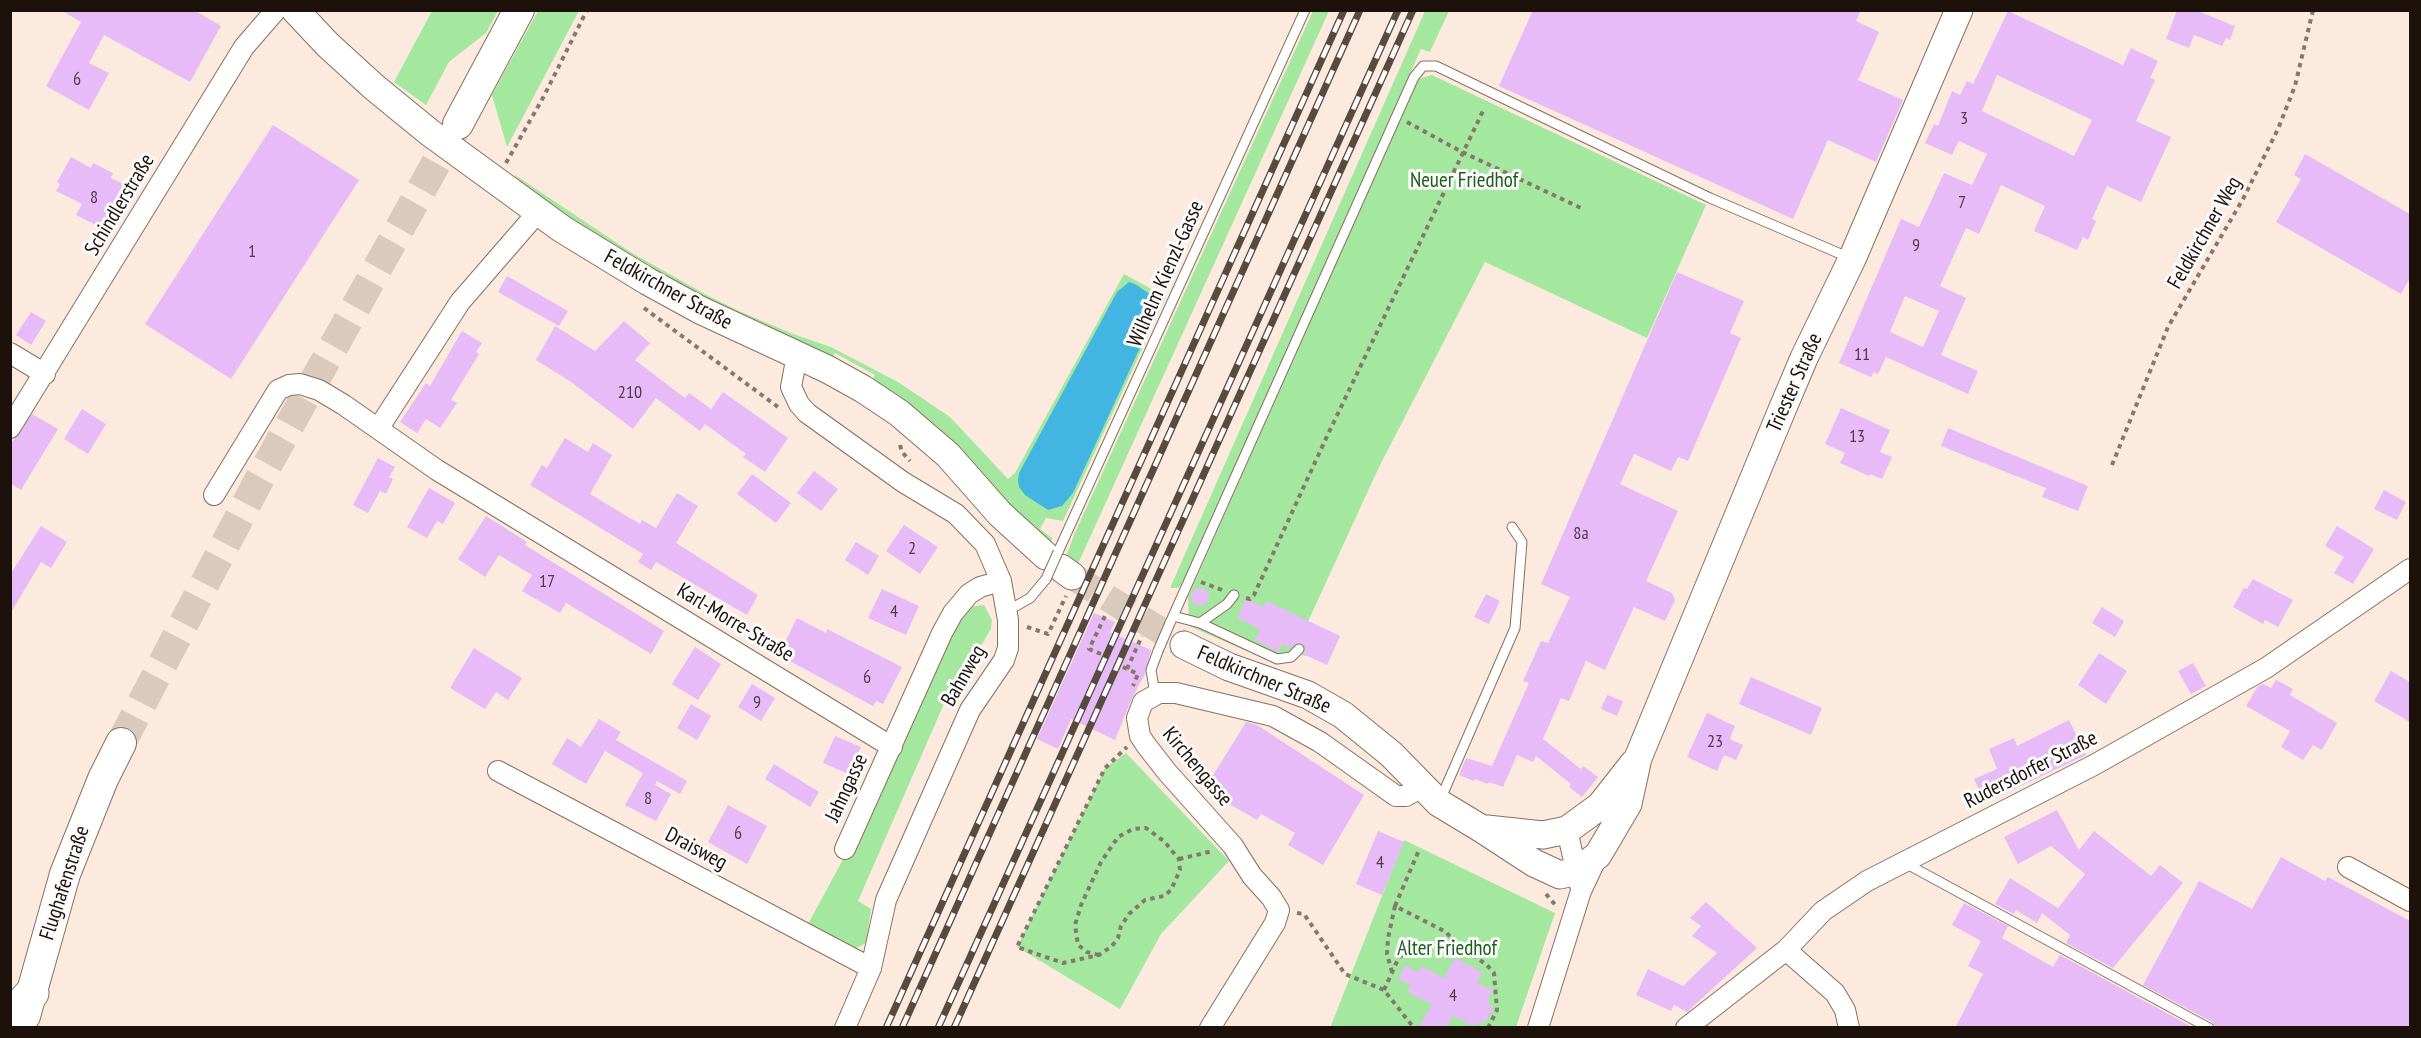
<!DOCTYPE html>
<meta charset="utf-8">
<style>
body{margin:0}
#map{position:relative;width:2421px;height:1038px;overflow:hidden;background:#fceade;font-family:"PT Sans Narrow",sans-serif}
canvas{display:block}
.frame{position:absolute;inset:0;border:12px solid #1c120b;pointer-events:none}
</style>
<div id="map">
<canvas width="2421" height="1038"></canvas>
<div class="frame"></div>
</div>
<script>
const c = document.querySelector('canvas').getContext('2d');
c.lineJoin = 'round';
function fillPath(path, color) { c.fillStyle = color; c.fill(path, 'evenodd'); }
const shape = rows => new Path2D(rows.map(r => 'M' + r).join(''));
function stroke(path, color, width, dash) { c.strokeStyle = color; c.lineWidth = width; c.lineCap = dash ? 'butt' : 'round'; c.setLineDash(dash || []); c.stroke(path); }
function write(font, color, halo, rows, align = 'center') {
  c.font = font + ' "PT Sans Narrow",sans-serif'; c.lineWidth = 6; c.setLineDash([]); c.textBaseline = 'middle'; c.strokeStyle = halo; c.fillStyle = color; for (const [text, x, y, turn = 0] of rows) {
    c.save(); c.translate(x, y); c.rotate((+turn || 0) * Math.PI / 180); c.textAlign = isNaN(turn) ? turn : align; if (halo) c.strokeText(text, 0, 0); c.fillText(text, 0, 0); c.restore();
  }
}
const green = shape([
 [432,11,498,11,486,33,449,62,426,105,394,82],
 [538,11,579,11,507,147,492,95],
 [1313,11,1329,11,1077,566,1066,557,1074,535],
 [1425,11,1449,11,1430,52,1421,49,1184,582,1178,588,1170,588],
 [1432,75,1706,205,1647,338,1485,262,1379,467,1300,639,1313,646,1308,656,1283,652,1277,664,1189,626,1188,597,1418,79],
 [515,175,632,253,705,294,739,311,793,334,831,347,898,382,950,417,1008,479,1015,473,1124,274,1166,297,1063,521,1046,518,1040,529,1052,538,1051,546,871,382,875,375,835,353,831,360,680,287,547,206,518,182],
 [984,605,992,620,991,629,962,677,957,674,858,901,871,909,866,943,856,948,837,943,808,924,840,865,898,751,956,621,967,607],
 [1126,753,1229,861,1161,934,1120,1009,1017,947,1105,768],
 [1404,840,1555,913,1516,1027,1330,1028]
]);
const water = shape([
 [1129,282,1135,284,1154,297,1157,302,1156,313,1073,493,1062,506,1048,510,1025,495,1019,487,1018,480,1019,473,1117,292]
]);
const building = shape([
 [61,10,194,10,221,26,190,82,104,35,89,63,109,73,89,110,46,86,81,22],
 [1533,10,1861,10,1856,21,1879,32,1858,80,1903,100,1876,162,1828,140,1793,219,1499,86],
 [2177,10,2195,10,2235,26,2230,40,2226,38,2222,46,2194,35,2189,48,2166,39],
 [2008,11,2123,65,2131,48,2158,61,2150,78,2155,80,2136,121,2171,137,2141,202,2107,186,2092,219,2096,221,2088,240,2083,237,2077,250,2034,231,2045,206,2001,185,1979,234,1966,228,1940,286,1966,298,1941,355,1978,371,1968,394,1886,357,1878,374,1874,372,1871,377,1839,363,1901,219,1919,227,1944,173,1972,185,1987,154,1959,141,1952,155,1925,143,1934,124,1938,126,1952,91,1960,95,1967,81,1973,84],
 [1997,75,2092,120,2074,156,1982,111],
 [1905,296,1939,311,1923,347,1890,332],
 [273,125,359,180,231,379,145,324],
 [2305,154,2410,214,2410,278,2401,294,2276,222,2301,179,2294,175],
 [71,157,91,168,93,163,113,173,111,178,126,185,113,211,109,209,100,227,76,215,82,204,56,191,60,184,57,182],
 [1677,272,1744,301,1730,333,1741,338,1688,461,1678,457,1671,471,1634,454,1620,484,1678,511,1646,581,1672,593,1675,600,1665,621,1634,607,1605,670,1586,661,1569,701,1561,698,1543,739,1581,769,1583,766,1598,777,1582,797,1569,787,1571,784,1536,756,1533,762,1517,755,1503,787,1489,782,1488,784,1475,779,1474,781,1459,775,1466,758,1492,766,1529,683,1523,681,1541,641,1548,643,1570,597,1541,584],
 [507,276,568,311,559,326,498,292],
 [31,312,46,321,31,345,16,335],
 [624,321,650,343,635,360,685,398,689,393,711,409,723,392,788,438,765,472,743,457,746,454,705,424,700,431,656,398,633,429,571,382,536,360,555,326,595,351],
 [462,331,482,343,476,352,479,354,451,400,457,403,440,428,426,419,417,433,400,422,426,383,430,386],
 [1841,408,1890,430,1880,452,1892,457,1882,479,1870,474,1869,476,1840,463,1845,453,1825,444],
 [82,409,106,424,88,454,64,439],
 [32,414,58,429,21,490,10,483,10,445],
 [1948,428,2088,486,2078,511,2042,497,2046,488,1941,446],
 [565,438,588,452,593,443,612,455,590,494,640,524,642,520,656,528,677,493,698,506,676,543,758,595,747,615,656,562,651,570,638,562,643,554,530,485,542,465,547,468],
 [378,458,395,467,389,477,393,479,386,494,380,491,368,513,353,505],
 [814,471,838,489,821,511,797,493],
 [752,474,791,503,776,523,737,494],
 [429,488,455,503,443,524,437,521,427,538,407,527],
 [2384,490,2406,502,2397,520,2374,509],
 [486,516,527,542,525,545,664,631,651,654,566,603,560,613,522,591,532,575,499,555,485,577,458,559],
 [904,525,938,547,920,574,886,551],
 [41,526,67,542,51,568,41,562,10,614,10,575],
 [2337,526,2374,549,2353,584,2334,573,2344,557,2325,546],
 [856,542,879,556,868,575,845,560],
 [2253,579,2293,600,2278,627,2265,620,2263,624,2233,607,2244,588,2247,589],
 '1191 597a9 9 0 1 1 18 0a9 9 0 1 1-18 0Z',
 [882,589,919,606,906,635,868,618],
 [1486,594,1500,601,1489,624,1474,617],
 [1246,599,1264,607,1267,601,1340,636,1327,665,1303,654,1306,648,1301,643,1297,643,1290,648,1282,644,1278,652,1255,640,1260,629,1237,618],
 [2102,607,2124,621,2115,637,2092,623],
 [1094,613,1115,622,1110,632,1151,650,1145,674,1132,698,1115,740,1071,719,1058,749,1037,739],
 [797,618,826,633,827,629,902,667,883,704,876,701,873,706,786,659,790,650,783,646],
 [695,647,721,664,698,700,672,684],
 [474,648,522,678,508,700,496,692,485,709,450,688],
 [2099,653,2127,671,2106,704,2078,685],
 [2193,663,2206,686,2191,694,2178,671],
 [2391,671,2410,682,2410,722,2374,701],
 [1751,677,1822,708,1811,735,1739,704],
 [2276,680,2293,689,2290,695,2337,723,2322,750,2313,745,2303,760,2281,747,2290,731,2246,706,2258,686,2263,684,2271,688],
 [752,684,775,698,761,721,738,707],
 [1607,695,1623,701,1617,716,1601,709],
 [691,704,711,716,697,740,677,728],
 [1707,713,1735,726,1730,739,1743,745,1736,760,1724,755,1717,771,1687,757],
 [599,719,621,732,616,740,687,781,680,794,657,781,655,785,671,794,656,821,625,805,643,773,605,751,586,784,552,764,567,738,581,747],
 [2069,720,2086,755,1985,803,1974,779,1997,769,1989,749,2014,738,2017,746],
 [1246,722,1257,725,1364,795,1323,865,1288,845,1295,833,1261,814,1257,820,1210,793,1209,782],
 [835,736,861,747,849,774,823,763],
 [774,764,819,792,810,807,765,779],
 [728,805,767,826,747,864,708,842],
 [2057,810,2079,850,2094,831,2151,876,2160,865,2183,883,2113,968,2066,943,2070,935,2042,913,2037,923,2016,910,2014,914,1995,904,2010,878,2058,908,2085,874,2051,846,2018,864,2004,837],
 [1378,831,1404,842,1382,895,1356,884],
 [2281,857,2325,881,2328,877,2410,921,2410,1028,2216,1028,2212,1022,2143,985,2199,881,2252,909],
 [1706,902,1757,948,1687,1012,1674,1005,1671,1011,1636,995,1648,969,1683,986,1717,953,1692,936,1701,926,1690,918],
 [1964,903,2008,926,2002,938,2053,967,2060,955,2194,1028,1955,1028,1983,974,1968,966,1981,941,1952,925],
 [1455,958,1482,972,1477,983,1493,990,1487,1001,1494,1008,1486,1021,1473,1026,1453,1016,1446,1028,1418,1028,1432,1004,1407,992,1411,985,1398,979,1405,965,1418,972,1422,966,1444,978]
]);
const secondaryTunnel = shape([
 [1072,576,1184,645]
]);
const primaryTunnel = shape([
 [121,743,260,478,458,124]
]);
const path = shape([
 [1407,122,1462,152,1581,208],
 [506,163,544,96,587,10],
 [644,308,778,407],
 [900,445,902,452,910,461],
 [2112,465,2168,327,2243,199,2278,129,2295,86,2313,10],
 [1201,582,1222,590],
 [1246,598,1250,599,1254,595,1329,432,1483,111],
 [1027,627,1048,634,1066,596],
 [1101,654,1089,649,1106,614],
 [1123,667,1138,674,1133,686],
 [1127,669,1142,636],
 [1179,859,1213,851],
 [1546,894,1557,907],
 [1395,906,1419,850],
 [1297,913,1304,914,1345,974,1384,990,1414,1028],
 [1099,955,1087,952,1078,945,1075,925,1081,905,1101,862,1118,837,1133,829,1146,828,1165,842,1172,851,1179,859,1180,870,1171,890,1164,896,1145,900,1129,914,1121,926,1118,938,1112,946,1099,955,1063,963,1017,947,1105,768,1127,747],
 [1392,972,1387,954,1388,938,1395,906,1446,932,1453,940],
 [1384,990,1399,957,1418,948,1453,941,1487,965,1494,973,1497,1010,1488,1028]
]);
const lane = shape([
 [1058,552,1305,10],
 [1006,608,1016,606,1030,598,1046,579],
 [1173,616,1200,623,1277,659,1291,657,1299,649],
 [1170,623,1414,77,1423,66,1436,66,1710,198,1850,258],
 [1200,623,1227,604,1234,595],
 [1155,694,1151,670,1158,651],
 [1441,798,1515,628,1522,542,1512,527],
 [1905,863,2209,1028]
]);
const street = shape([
 [10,353,45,374],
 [797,355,791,387,799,404,807,413,903,482,956,514,985,544,1001,581,1008,620,1008,648,1004,660,970,710,886,900,871,968,845,1028],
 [10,428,244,47,276,10],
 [378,429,460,302,538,212],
 [214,495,278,390,289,385,300,384,319,390,344,405,437,470,892,747],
 [498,771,871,968],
 [1567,830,1579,883],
 [845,849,942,633,953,613,969,594,980,587,1001,581],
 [2348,867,2410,901],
 [1786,950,1835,993,1845,1010,1849,1028],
 [1210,1028,1275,923,1279,910,1271,897,1252,876,1233,846,1167,772,1146,745,1140,736,1137,718,1143,702,1159,693,1176,693,1273,716,1320,742,1396,796,1406,796,1422,787],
 [1538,1028,1581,891,1597,857],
 [1686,1028,1786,950,1823,911,1867,881,2094,765,2266,668,2410,569]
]);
const secondary = shape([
 [295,10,328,45,374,87,429,132,562,229,647,281,700,310,827,369,863,389,899,413,948,455,1000,514,1046,556],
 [1061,568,1072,576],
 [1184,645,1229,667,1308,695,1343,715,1391,754,1439,803,1482,829,1534,863,1560,875,1577,871,1598,855,1628,804,1638,758,1782,410,1804,358,1852,259,1959,10],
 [1487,829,1543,835,1567,830,1600,806,1633,764]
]);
const primary = shape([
 [458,124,519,10],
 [25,1016,65,874,103,779,121,743]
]);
const highway = shape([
 [10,1017,32,993]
]);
const rail = shape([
 [886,1028,1344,10],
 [902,1028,1360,10],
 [938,1028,1398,10],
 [954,1028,1413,10]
]);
const laneBridge = shape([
 [1046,579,1058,552],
 [1158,651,1170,623]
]);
const numberNames = [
 ["6",77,80],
 ["3",1964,119],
 ["8",94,198],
 ["7",1962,203],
 ["9",1916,246],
 ["1",252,252],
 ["11",1862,355],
 ["210",630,393],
 ["13",1857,437],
 ["8a",1581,534],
 ["2",912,549],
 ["17",547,582],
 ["4",894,612],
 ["6",867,678],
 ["9",757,703],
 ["23",1715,742],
 ["8",648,799],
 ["6",738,834],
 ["4",1380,863],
 ["4",1453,996]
];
const parkNames = [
 ["Neuer Friedhof",1464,181],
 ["Alter Friedhof",1447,949]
];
const streetNames = [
 ["Schindlerstraße",120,205,-59],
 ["Feldkirchner Weg",2205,233,-60],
 ["Wilhelm Kienzl-Gasse",1166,274,-66],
 ["Feldkirchner Straße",668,290,29],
 ["Triester Straße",1795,383,-66],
 ["Karl-Morre-Straße",735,623,31],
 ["Bahnweg",964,676,-60],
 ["Feldkirchner Straße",1264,680,23],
 ["Kirchengasse",1197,767,50],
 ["Rudersdorfer Straße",2031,770,-27],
 ["Jahngasse",847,788,-65],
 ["Draisweg",696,849,28],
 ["Flughafenstraße",65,883,-72]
];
fillPath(green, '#a4e8a0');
fillPath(water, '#42b5e3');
fillPath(building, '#e7baf8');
stroke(secondaryTunnel, '#dacabe', 27, [27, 14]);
stroke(primaryTunnel, '#dacabe', 30, [30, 15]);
stroke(lane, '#89705e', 11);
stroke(street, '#89705e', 22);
stroke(secondary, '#89705e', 29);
stroke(primary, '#89705e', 32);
stroke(highway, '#89705e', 35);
stroke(path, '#85786e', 4, [4.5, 4.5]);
stroke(lane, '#fff', 9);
stroke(street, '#fff', 20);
stroke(secondary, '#fff', 27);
stroke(primary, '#fff', 30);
stroke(highway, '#fff', 33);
stroke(rail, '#564a41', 7);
stroke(rail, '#fbfbfb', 4.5, [14]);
stroke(laneBridge, '#89705e', 11, []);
stroke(laneBridge, '#fff', 9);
write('18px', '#4f3c46', null, numberNames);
write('21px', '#1c5f1c', '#fbfbfb', parkNames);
write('21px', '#1c120b', '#fbfbfb', streetNames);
</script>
